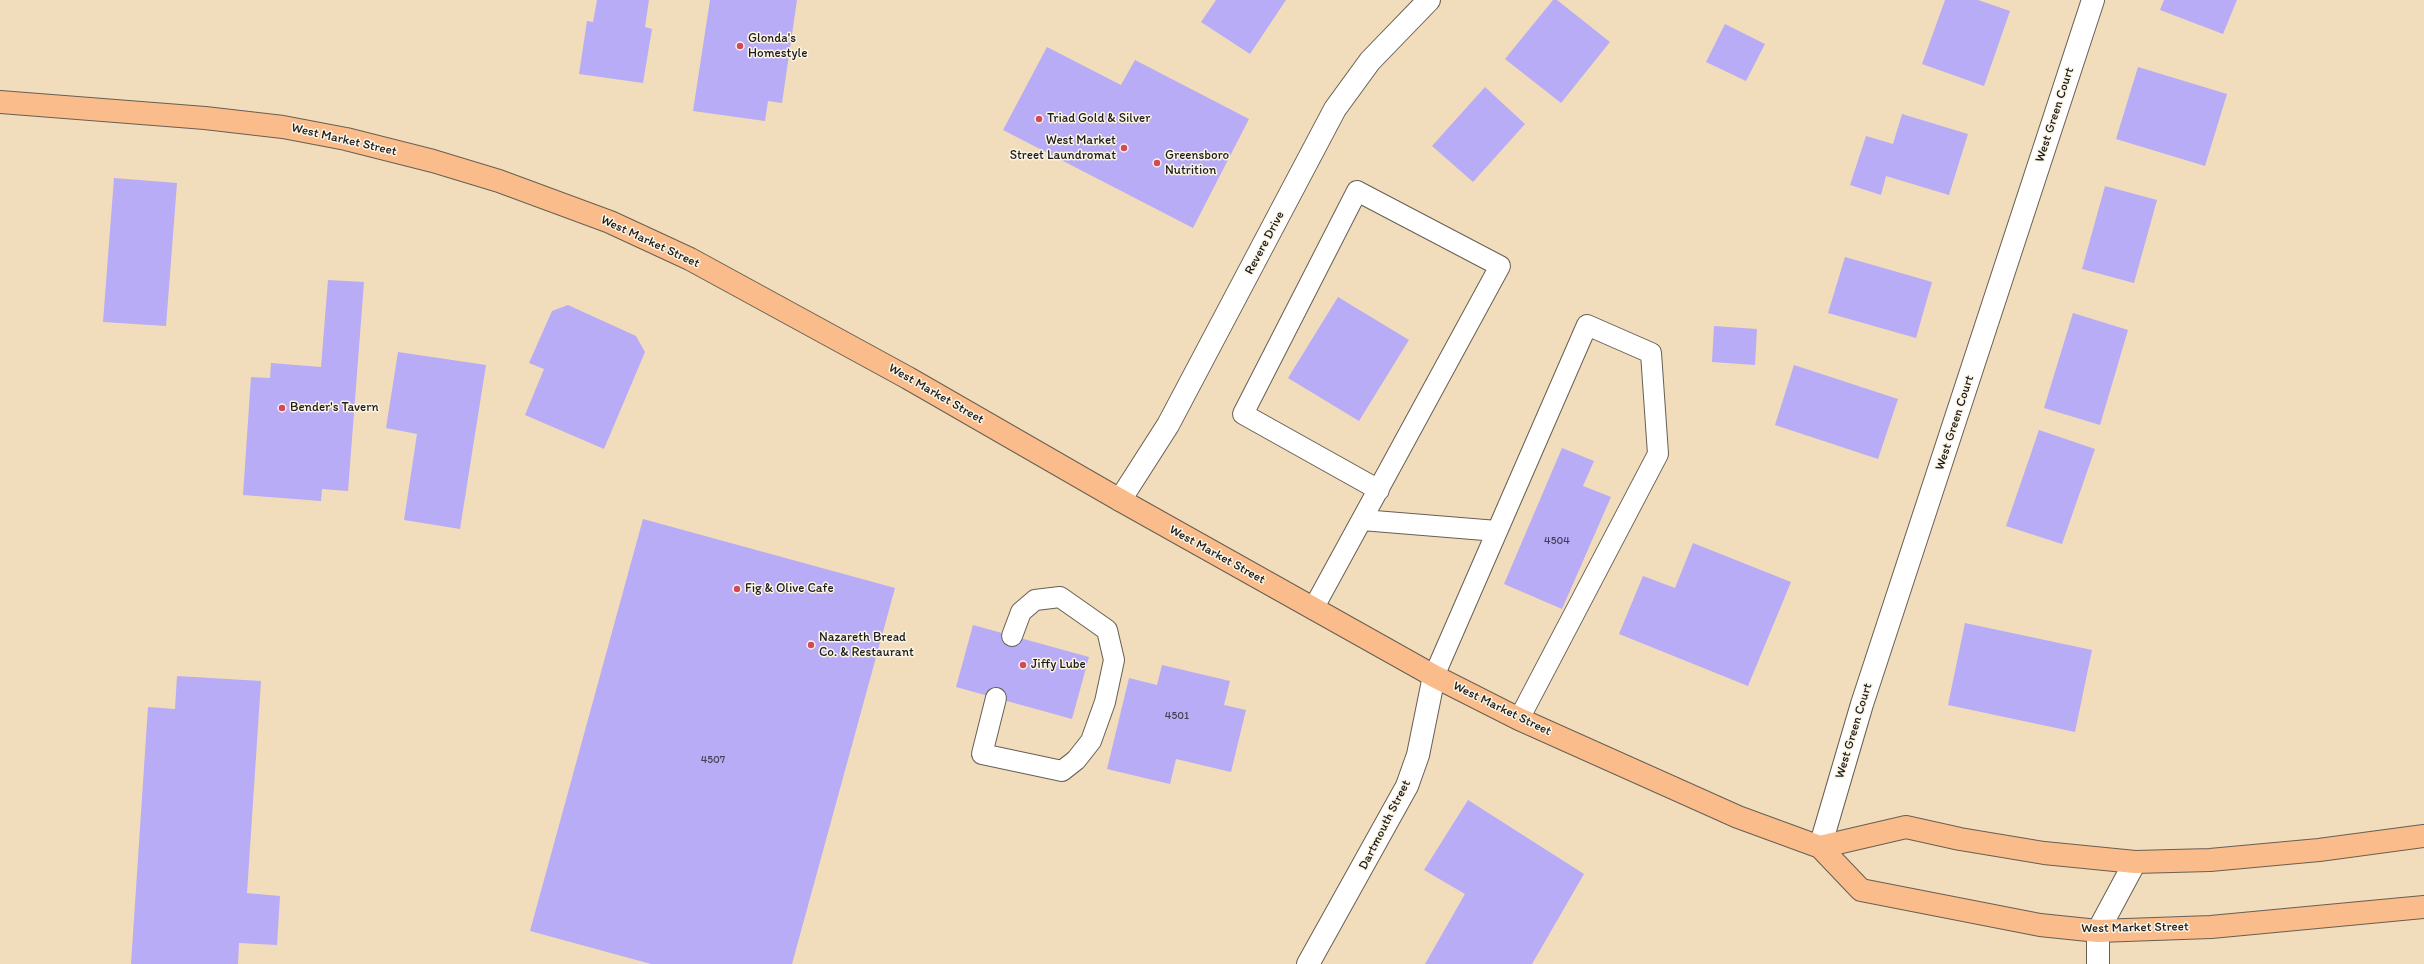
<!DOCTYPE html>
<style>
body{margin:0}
canvas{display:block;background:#f1dcbb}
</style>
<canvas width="2424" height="964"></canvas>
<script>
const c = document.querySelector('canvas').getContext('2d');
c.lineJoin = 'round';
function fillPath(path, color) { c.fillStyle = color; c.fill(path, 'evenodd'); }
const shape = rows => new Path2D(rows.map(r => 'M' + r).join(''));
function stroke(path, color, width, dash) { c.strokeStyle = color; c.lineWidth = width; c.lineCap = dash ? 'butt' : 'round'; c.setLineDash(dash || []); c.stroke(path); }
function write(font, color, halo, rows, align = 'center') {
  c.font = font + ' Itim,sans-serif'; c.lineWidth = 3; c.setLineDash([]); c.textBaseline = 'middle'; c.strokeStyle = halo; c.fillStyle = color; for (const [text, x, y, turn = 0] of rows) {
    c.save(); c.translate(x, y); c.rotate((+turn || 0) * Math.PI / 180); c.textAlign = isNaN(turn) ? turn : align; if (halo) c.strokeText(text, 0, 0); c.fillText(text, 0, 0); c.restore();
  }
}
const building = shape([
 [597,0,649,0,645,27,652,29,643,83,579,74,587,21,593,22],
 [710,0,797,0,782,103,768,101,765,121,693,111],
 [1216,0,1286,0,1250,54,1201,22],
 [1553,0,1557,0,1610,42,1561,103,1505,59],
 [1945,0,1978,0,2010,11,1984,86,1922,64],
 [2164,0,2237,0,2223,34,2160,10],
 [1725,24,1765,44,1746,81,1706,62],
 [1047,47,1121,85,1135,60,1249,119,1193,228,1003,130],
 [2138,67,2227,94,2205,166,2116,139],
 [1485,87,1525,124,1473,182,1432,146],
 [1902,114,1968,134,1949,195,1886,176,1881,195,1850,185,1866,136,1893,144],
 [114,178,177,183,166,326,103,322],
 [2105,186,2157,200,2134,283,2082,269],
 [1845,257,1932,282,1916,338,1828,313],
 [328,280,364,282,348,491,322,489,321,501,243,495,251,377,270,378,271,363,321,367],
 [1338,297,1409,340,1359,421,1288,378],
 [568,305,636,336,645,352,604,449,525,415,544,369,529,363,552,311],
 [2073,313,2128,330,2100,425,2044,408],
 [1714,326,1757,329,1755,365,1712,362],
 [398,352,486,365,460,529,404,520,417,434,386,428],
 [1794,365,1898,399,1878,459,1775,425],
 [2039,430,2095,449,2062,544,2006,526],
 [1562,448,1594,461,1583,486,1611,497,1562,609,1504,584],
 [643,519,895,588,792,964,651,964,530,931],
 [1693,543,1791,582,1748,686,1619,634,1643,576,1675,588],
 [1965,623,2092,650,2075,732,1948,705],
 [973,625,1089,657,1072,719,956,687],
 [1162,665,1230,681,1224,705,1246,710,1231,772,1176,759,1170,784,1107,769,1129,678,1157,685],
 [177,676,261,681,247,893,280,896,277,945,239,943,238,964,131,964,148,707,175,709],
 [1468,800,1584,874,1532,964,1425,964,1465,894,1424,870]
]);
const service = shape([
 [1362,520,1497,531],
 [1313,609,1396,457,1500,266,1357,191,1243,414,1379,490],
 [1434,676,1587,325,1651,353,1658,454,1519,719],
 [996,698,982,754,1062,771,1076,760,1091,741,1105,702,1114,660,1107,630,1060,597,1035,600,1021,612,1012,636]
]);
const minor = shape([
 [1120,500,1168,425,1335,109,1370,61,1429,0],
 [1820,847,1862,704,2093,0],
 [1308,964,1407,786,1418,755,1434,676],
 [2098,964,2098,931,2135,862]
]);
const primary = shape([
 [0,102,205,118,283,127,346,139,433,161,499,181,610,222,690,259,908,378,1120,500,1434,676,1519,719,1738,817,1820,847,1861,890,2040,925,2098,931,2211,927,2424,907],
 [1820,847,1906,827,1960,839,2044,853,2135,862,2210,860,2319,850,2424,836]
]);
const markers = [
 [740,46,4,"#d1495b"],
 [1039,119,4,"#d1495b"],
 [1124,148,4,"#d1495b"],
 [1157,163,4,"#d1495b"],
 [282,408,4,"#d1495b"],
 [737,589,4,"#d1495b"],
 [811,645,4,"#d1495b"],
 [1023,665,4,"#d1495b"]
];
const numberNames = [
 ["4504",1557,541],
 ["4501",1177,716],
 ["4507",713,760]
];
const poiNames = [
 ["Glonda's",748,39],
 ["Homestyle",748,54],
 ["Triad Gold & Silver",1047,119],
 ["West Market",1116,141,"right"],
 ["Street Laundromat",1116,156,"right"],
 ["Greensboro",1165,156],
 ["Nutrition",1165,171],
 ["Bender's Tavern",290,408],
 ["Fig & Olive Cafe",745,589],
 ["Nazareth Bread",819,638],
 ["Co. & Restaurant",819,653],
 ["Jiffy Lube",1031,665]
];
const streetNames = [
 ["West Green Court",2055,115,-72],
 ["West Market Street",344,140,13],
 ["West Market Street",650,242,25],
 ["Revere Drive",1265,243,-62],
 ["West Market Street",936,394,30],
 ["West Green Court",1955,423,-72],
 ["West Market Street",1217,555,29],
 ["West Market Street",1502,709,26],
 ["West Green Court",1854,731,-73],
 ["Dartmouth Street",1385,825,-63],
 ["West Market Street",2135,928,-1]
];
fillPath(building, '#b8acf7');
stroke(service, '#675f54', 22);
stroke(minor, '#675f54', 24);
stroke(primary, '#675f54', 24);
stroke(service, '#fff', 20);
stroke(minor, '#fff', 22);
stroke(primary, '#f9bc8a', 22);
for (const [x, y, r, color] of markers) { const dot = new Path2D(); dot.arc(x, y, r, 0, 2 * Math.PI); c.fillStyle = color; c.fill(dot); stroke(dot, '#fcf5e5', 1.5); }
write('11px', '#434053', null, numberNames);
write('13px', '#1c1c1c', '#fcf5e5', poiNames, 'left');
write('13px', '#1c1c1c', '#fcf5e5', streetNames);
</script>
